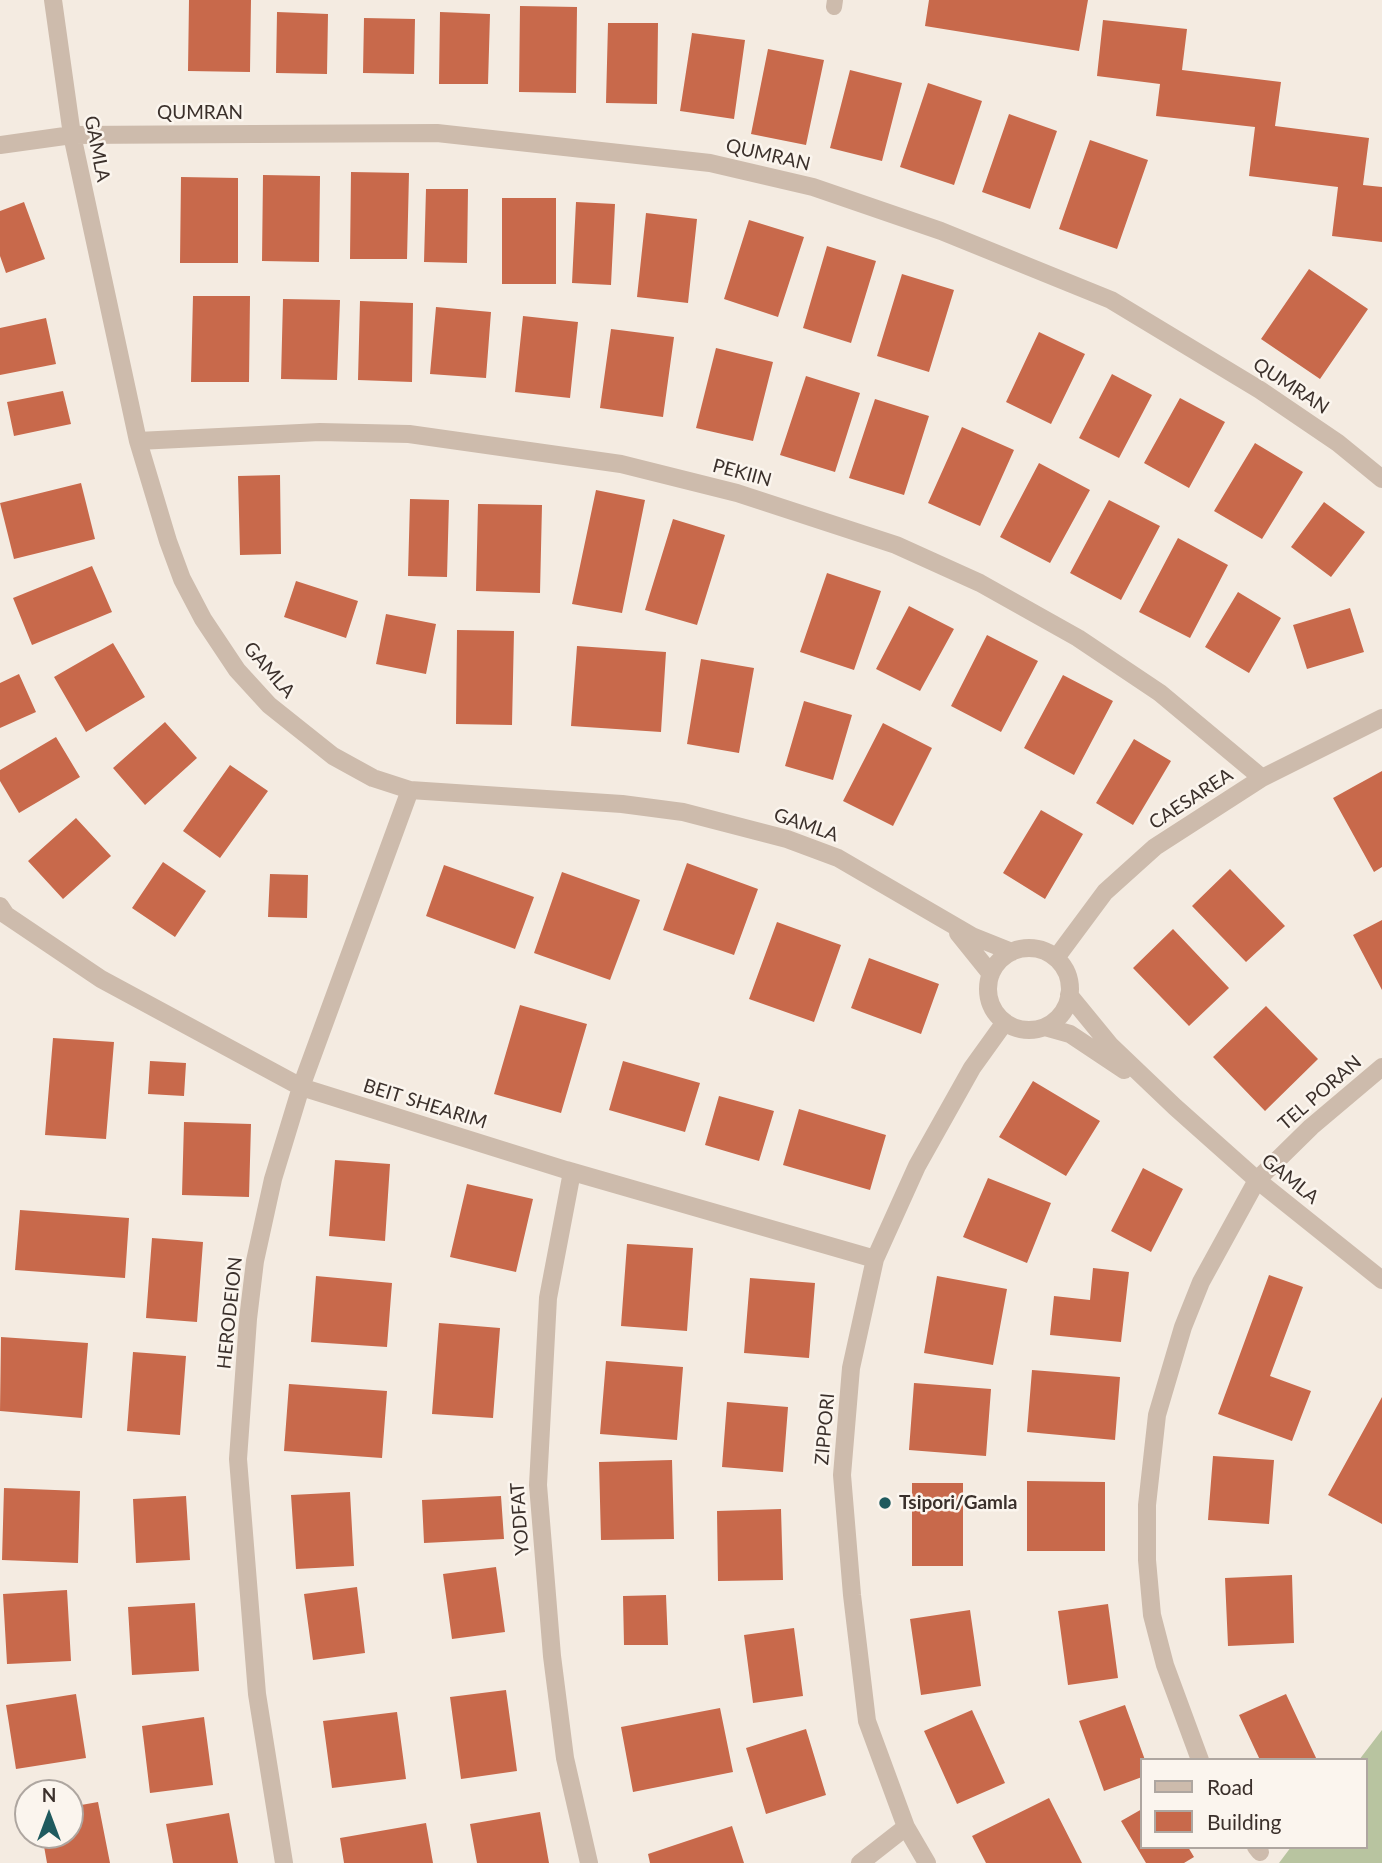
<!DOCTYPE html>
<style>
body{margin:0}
#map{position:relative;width:1382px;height:1863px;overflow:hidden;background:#f4ebe1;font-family:Lato,sans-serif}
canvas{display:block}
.legend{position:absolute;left:1140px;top:1758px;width:228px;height:91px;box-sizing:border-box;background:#fbf5ee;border:2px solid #aea6a0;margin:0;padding:9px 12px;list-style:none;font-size:21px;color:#3b302b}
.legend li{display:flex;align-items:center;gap:14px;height:35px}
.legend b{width:35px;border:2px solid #aea6a0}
.north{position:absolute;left:14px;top:1779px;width:70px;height:70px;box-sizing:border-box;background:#fbf5ee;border:2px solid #aea6a0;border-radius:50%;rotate:0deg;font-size:19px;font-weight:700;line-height:28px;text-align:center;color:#3b302b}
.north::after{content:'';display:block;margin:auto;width:24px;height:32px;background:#1f5a5e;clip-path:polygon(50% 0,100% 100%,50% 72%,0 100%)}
</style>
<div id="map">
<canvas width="1382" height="1863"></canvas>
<ul class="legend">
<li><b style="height:9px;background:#cdbbac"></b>Road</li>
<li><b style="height:19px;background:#c8694b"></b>Building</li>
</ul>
<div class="north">N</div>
</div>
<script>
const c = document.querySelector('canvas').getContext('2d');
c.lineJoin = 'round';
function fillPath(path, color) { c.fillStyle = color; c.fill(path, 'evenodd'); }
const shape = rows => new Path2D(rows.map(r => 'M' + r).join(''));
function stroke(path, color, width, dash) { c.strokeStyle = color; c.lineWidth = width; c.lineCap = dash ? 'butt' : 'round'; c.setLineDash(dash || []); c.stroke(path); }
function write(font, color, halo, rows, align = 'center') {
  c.font = font + ' Lato,sans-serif'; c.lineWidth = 5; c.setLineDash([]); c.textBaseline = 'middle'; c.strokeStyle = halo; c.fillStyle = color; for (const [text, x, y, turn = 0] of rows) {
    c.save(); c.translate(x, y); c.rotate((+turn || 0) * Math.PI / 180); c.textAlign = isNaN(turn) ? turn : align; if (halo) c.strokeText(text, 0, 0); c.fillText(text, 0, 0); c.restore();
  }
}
const green = shape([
 [1382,1730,1382,1863,1279,1863,1291,1847,1366,1847,1366,1760,1359,1760]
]);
const building = shape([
 [189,0,251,0,250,72,188,71],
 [929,0,1088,0,1079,51,925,26],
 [520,6,577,7,576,93,519,92],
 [277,12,328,14,327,74,276,73],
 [440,12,490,14,488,84,439,84],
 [364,18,415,19,414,74,363,73],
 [1103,20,1187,29,1182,70,1281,82,1275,126,1369,138,1363,185,1382,187,1382,242,1332,236,1338,187,1249,176,1255,127,1156,116,1160,84,1097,76],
 [608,23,658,23,657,104,606,103],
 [692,33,745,40,734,119,680,111],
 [768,49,824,60,806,145,751,134],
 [850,70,902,83,882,161,830,148],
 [928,83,982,101,954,185,900,167],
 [1009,114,1057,131,1030,209,982,192],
 [1090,140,1148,160,1117,249,1059,229],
 [351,172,409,173,407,259,350,259],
 [263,175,320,176,319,262,262,261],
 [181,177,238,178,238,263,180,263],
 [426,189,468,189,467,263,424,262],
 [502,198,556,198,556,284,502,284],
 [24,202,45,259,6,273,0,256,0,211],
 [576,202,615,204,611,285,572,283],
 [646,213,697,219,688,303,637,297],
 [749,220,804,237,778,317,724,299],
 [827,246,876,261,851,343,803,328],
 [1309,269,1368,309,1320,379,1261,339],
 [902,274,954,290,929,372,877,356],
 [193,296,250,296,249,382,191,382],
 [283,299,340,300,337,380,281,379],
 [360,301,413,303,412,382,358,380],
 [436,307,491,312,486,378,430,374],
 [523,316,578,322,570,398,515,392],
 [46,318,56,364,0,375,0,328],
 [611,329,674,337,663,417,600,408],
 [1039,332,1085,354,1051,424,1006,402],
 [716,348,773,362,753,441,696,428],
 [1112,374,1152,395,1119,458,1079,438],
 [806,376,860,393,835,472,780,455],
 [63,391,71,424,14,436,7,402],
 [1180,398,1225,422,1189,488,1144,463],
 [875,399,929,416,904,495,849,478],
 [962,427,1014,450,980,526,928,503],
 [1255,443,1303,472,1262,539,1214,511],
 [1039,463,1090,490,1050,563,1000,537],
 [280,475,281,554,240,555,238,476],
 [81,483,95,539,14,559,0,503],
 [596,490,645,500,622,613,572,604],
 [410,499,449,500,447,577,408,576],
 [1109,500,1160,526,1121,600,1070,573],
 [1324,502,1365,532,1331,577,1291,547],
 [478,504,542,505,540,593,476,591],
 [673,519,725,535,697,625,645,610],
 [1178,538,1228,565,1190,638,1139,612],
 [92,566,112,612,32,645,13,598],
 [827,573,881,591,854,670,800,652],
 [296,581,358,601,346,638,284,617],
 [1238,592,1281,618,1249,673,1205,647],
 [909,606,954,629,920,691,876,669],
 [1350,608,1364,652,1307,669,1293,625],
 [386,614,436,624,426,674,376,664],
 [457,630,514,631,512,725,456,724],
 [987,635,1038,661,1001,732,951,706],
 [113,643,145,697,86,732,54,677],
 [577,646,666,652,661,732,571,726],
 [701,659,754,668,739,753,687,744],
 [19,674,36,712,0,728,0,683],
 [1063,675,1113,701,1074,775,1024,748],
 [804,701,852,715,833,780,785,766],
 [165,722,197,758,145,805,113,768],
 [883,723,932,748,893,826,843,801],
 [56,737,80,777,19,813,0,781,0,770],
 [1134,739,1171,761,1133,825,1096,803],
 [230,765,268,791,220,858,183,831],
 [1382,771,1382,867,1374,872,1333,798],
 [1041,810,1083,834,1045,899,1003,873],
 [76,818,111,856,63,899,28,861],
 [163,862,206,891,175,937,132,908],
 [687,863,758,889,734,955,663,930],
 [444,865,534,897,515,949,426,916],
 [1230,869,1285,926,1246,962,1192,906],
 [562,872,640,900,610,980,534,953],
 [270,874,308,875,307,918,268,917],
 [1382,920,1382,990,1353,935],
 [777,922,841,945,814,1022,749,999],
 [1173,929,1229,988,1189,1026,1133,968],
 [869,958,939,984,921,1034,851,1008],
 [520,1005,587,1024,561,1113,494,1094],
 [1266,1006,1318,1059,1265,1111,1213,1057],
 [53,1038,114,1042,106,1139,45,1135],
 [150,1061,186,1063,184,1096,148,1094],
 [623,1061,700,1083,685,1132,609,1110],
 [1033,1081,1100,1121,1066,1176,999,1137],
 [719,1096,774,1111,759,1161,705,1145],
 [799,1109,886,1135,870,1190,783,1165],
 [184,1122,251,1124,249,1197,182,1195],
 [335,1160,390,1164,385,1241,329,1236],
 [1143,1168,1183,1189,1151,1252,1111,1231],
 [988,1178,1051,1203,1027,1263,963,1237],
 [467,1184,533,1199,516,1272,450,1257],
 [20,1210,129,1218,125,1278,15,1270],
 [152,1238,203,1242,197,1322,146,1318],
 [627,1244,693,1248,687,1331,621,1326],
 [1093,1268,1129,1272,1121,1342,1050,1335,1054,1296,1090,1300],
 [1269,1275,1303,1287,1270,1376,1311,1391,1292,1441,1218,1414],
 [316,1276,392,1283,387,1347,311,1342],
 [937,1276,1007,1289,993,1365,924,1353],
 [750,1278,815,1283,809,1358,744,1353],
 [439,1323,500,1328,493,1418,432,1414],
 [1,1337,88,1343,82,1418,0,1411],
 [133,1352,186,1356,180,1435,127,1431],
 [606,1361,683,1367,677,1440,600,1434],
 [1032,1370,1120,1377,1115,1440,1027,1432],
 [914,1383,991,1389,986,1456,909,1450],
 [289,1384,387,1391,382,1458,284,1451],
 [1382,1397,1382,1524,1328,1495],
 [727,1402,788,1407,783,1472,722,1467],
 [1213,1456,1274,1460,1269,1524,1208,1520],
 [672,1460,674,1539,601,1540,599,1462],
 [1027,1481,1105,1482,1105,1551,1027,1551],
 [912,1483,963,1483,963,1566,912,1566],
 [4,1488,80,1491,78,1563,2,1560],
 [350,1492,354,1566,296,1569,291,1495],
 [186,1496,190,1560,136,1563,133,1499],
 [501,1496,504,1539,424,1543,422,1500],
 [781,1509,783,1580,718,1581,717,1511],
 [496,1567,505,1632,452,1639,443,1574],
 [1292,1575,1294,1643,1228,1646,1225,1578],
 [357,1587,365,1653,313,1660,304,1594],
 [67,1590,71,1661,7,1664,3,1594],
 [666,1595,668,1645,624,1645,623,1596],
 [195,1603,199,1671,132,1675,128,1607],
 [1108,1604,1118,1678,1068,1685,1058,1611],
 [970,1610,981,1686,921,1695,910,1619],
 [794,1628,803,1696,753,1703,744,1635],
 [506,1690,517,1771,461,1779,450,1697],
 [76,1694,86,1758,16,1769,6,1705],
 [1286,1694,1317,1760,1260,1760,1239,1715],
 [1125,1705,1145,1760,1142,1777,1104,1791,1079,1721],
 [720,1708,733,1772,633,1792,621,1727],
 [972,1710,1005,1783,957,1804,924,1731],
 [397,1712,406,1779,332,1788,323,1721],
 [204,1717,213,1785,150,1793,142,1726],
 [806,1729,826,1795,766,1814,746,1748],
 [1049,1798,1082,1863,986,1863,972,1836],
 [98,1802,110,1863,47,1863,42,1835,70,1835,70,1807],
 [1142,1809,1142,1847,1188,1847,1194,1857,1184,1863,1146,1863,1121,1821],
 [540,1812,549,1863,477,1863,470,1824],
 [229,1813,238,1863,173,1863,166,1824],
 [426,1823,433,1863,344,1863,340,1838],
 [732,1826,744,1863,650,1863,648,1854]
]);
const service = shape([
 [834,7,835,0]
]);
const minor = shape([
 [53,0,72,135,138,441,168,541,182,579,203,619,237,670,269,705,333,756,373,778,410,790,622,804,683,812,787,839,838,858,972,936,1012,952],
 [0,145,72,135,437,133,710,163,813,187,941,231,1111,300,1260,390,1338,443,1382,479],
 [138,441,320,432,409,434,621,464,737,493,896,545,980,583,1078,638,1160,693,1262,778],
 [0,906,6,915,101,979,301,1087,566,1170,875,1259],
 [958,933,991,974],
 '988 989a41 41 0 1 1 82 0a41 41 0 1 1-82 0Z',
 [1056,958,1105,892,1155,847,1262,778,1382,718],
 [1069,995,1110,1045,1175,1107,1257,1180,1382,1280],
 [1045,1027,1070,1034,1124,1070],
 [572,1172,548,1298,538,1485,552,1656,565,1758,589,1863],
 [1200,1760,1165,1665,1152,1615,1147,1560,1147,1505,1157,1415,1183,1327,1201,1282,1257,1180,1311,1127,1382,1067],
 [1256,1847,1260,1852],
 [284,1863,257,1694,238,1459,248,1319,255,1261,273,1179,301,1087,410,790],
 [860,1863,906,1827],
 [927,1863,906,1827,867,1721,852,1595,842,1475,851,1368,875,1259,917,1166,972,1068,1005,1022]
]);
const markers = [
 [885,1503,7,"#1f5a5e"]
];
const streetNames = [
 ["QUMRAN",200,113],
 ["GAMLA",97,149,79],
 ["QUMRAN",768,155,13],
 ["QUMRAN",1291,386,33],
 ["PEKIIN",742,473,15],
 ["GAMLA",269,670,49],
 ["CAESAREA",1191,799,-33],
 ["GAMLA",806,825,19],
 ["TEL PORAN",1320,1093,-41],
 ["BEIT SHEARIM",425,1104,17],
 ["GAMLA",1290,1179,39],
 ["HERODEION",230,1313,-84],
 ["ZIPPORI",825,1429,-85],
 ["YODFAT",520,1519,-94]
];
const poiNames = [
 ["Tsipori/Gamla",899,1503]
];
fillPath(green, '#b8c4a0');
fillPath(building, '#c8694b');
stroke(service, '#cdbbac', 16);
stroke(minor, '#cdbbac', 18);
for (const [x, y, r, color] of markers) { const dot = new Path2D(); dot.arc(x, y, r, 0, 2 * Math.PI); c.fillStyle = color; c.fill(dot); stroke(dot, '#fbf5ee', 2.5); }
write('19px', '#3b302b', '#fbf5ee', streetNames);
write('bold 19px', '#3b302b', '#fbf5ee', poiNames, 'left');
</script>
